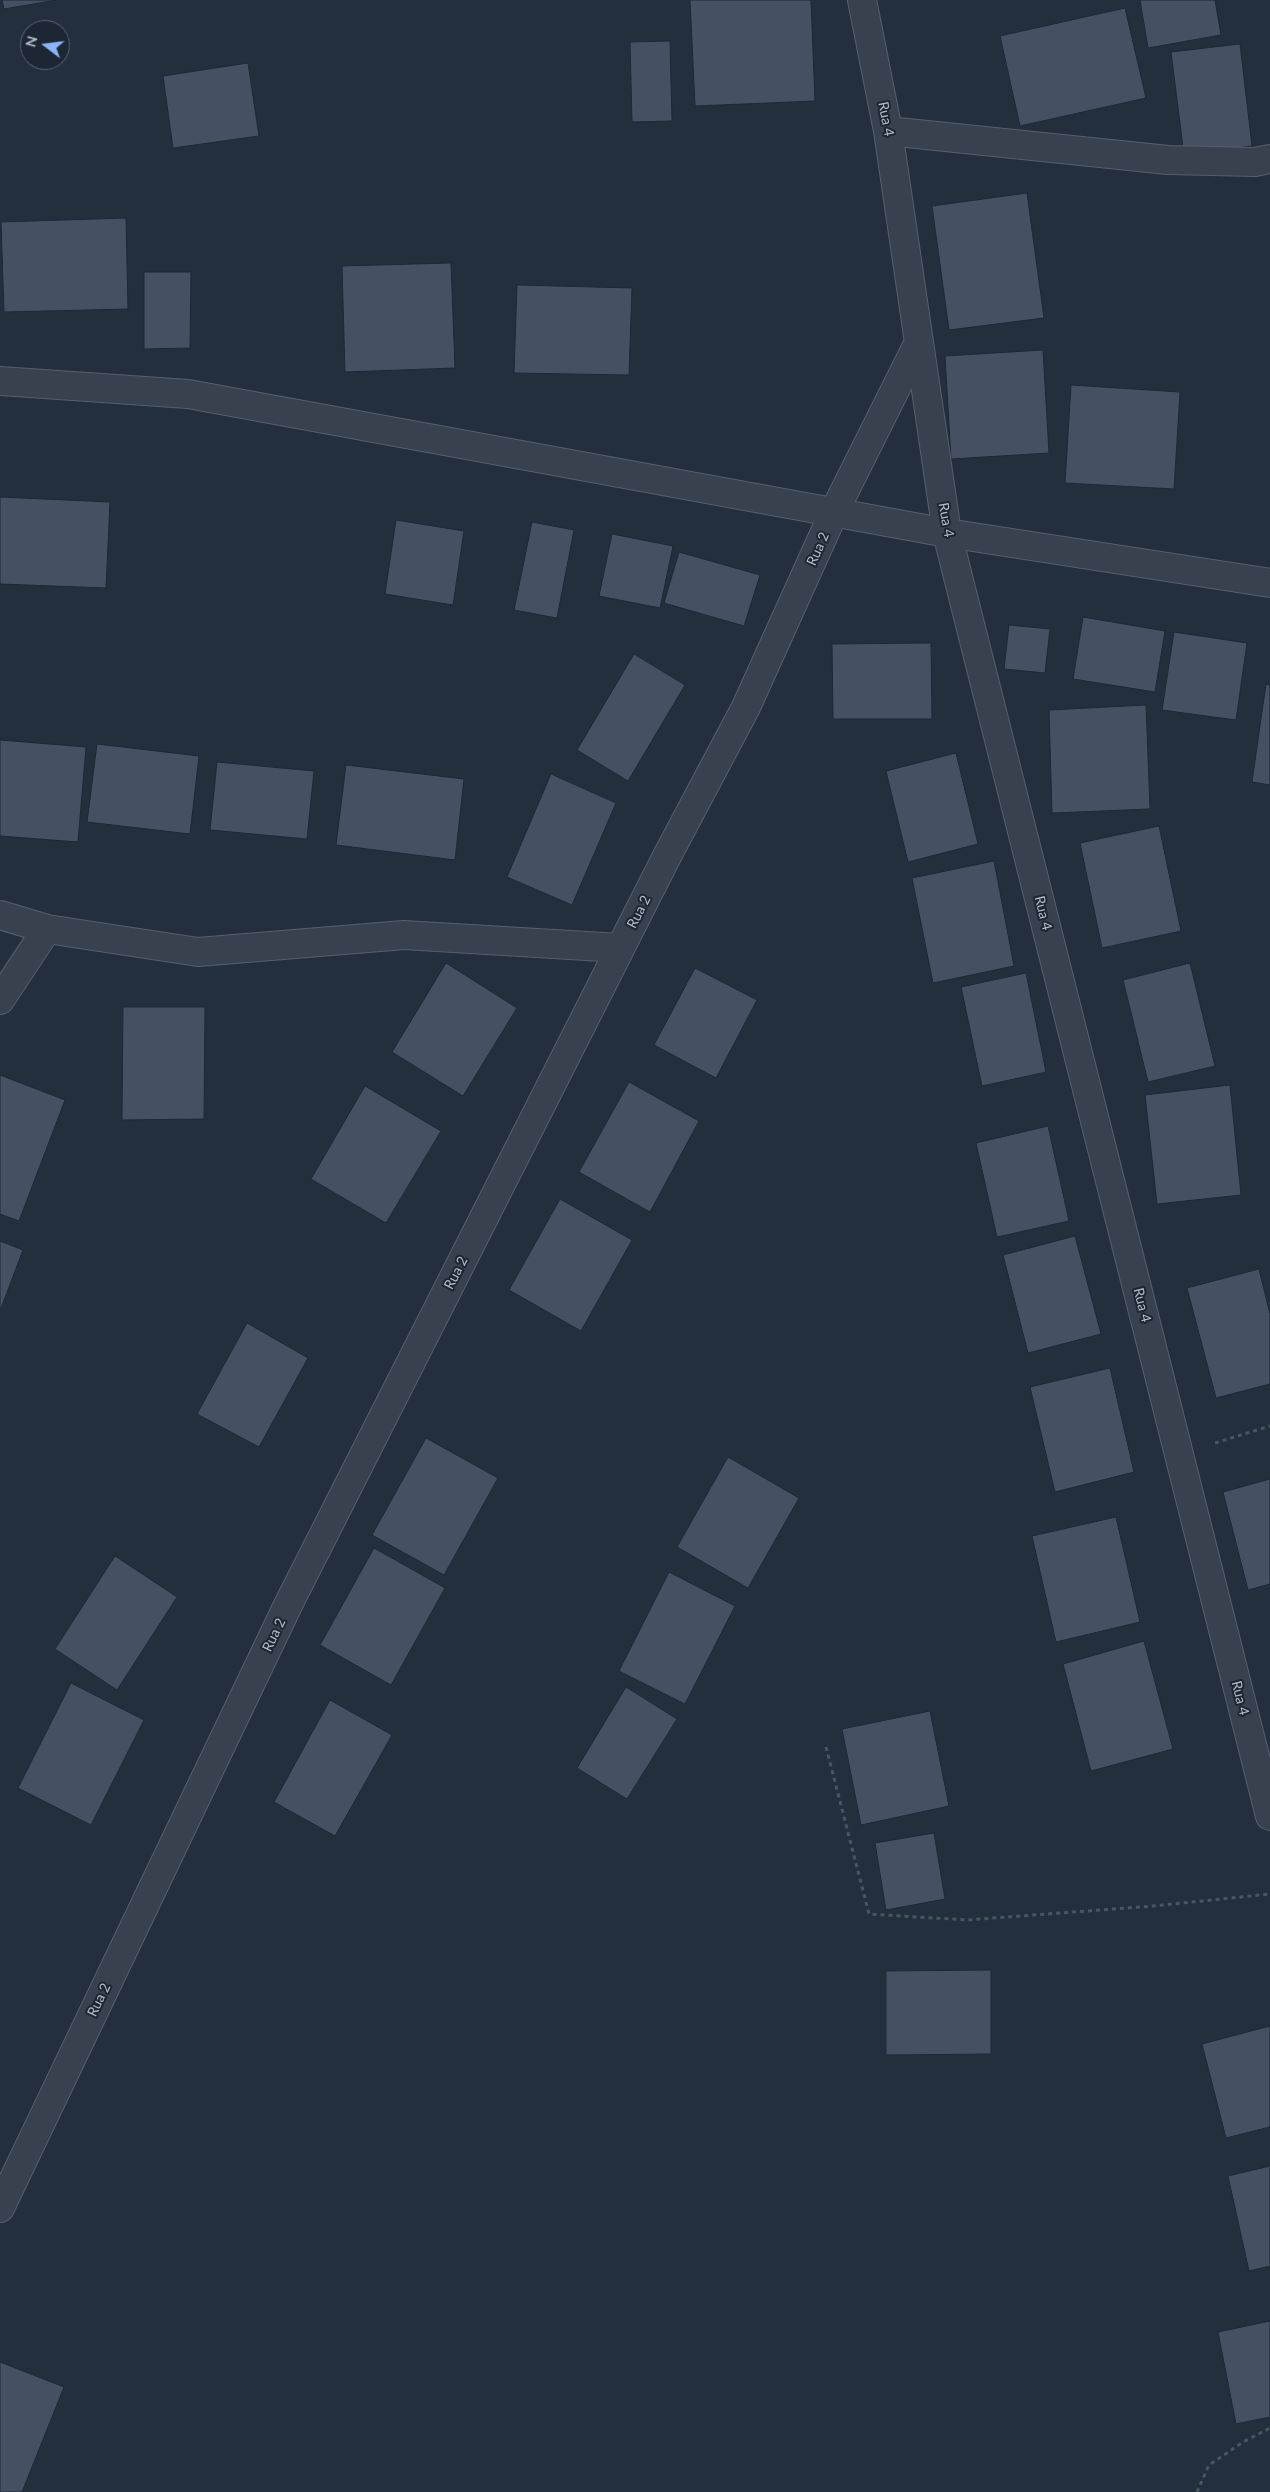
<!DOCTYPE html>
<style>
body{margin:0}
#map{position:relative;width:1270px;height:2492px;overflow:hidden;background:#242f3e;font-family:Lato,sans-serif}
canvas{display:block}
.north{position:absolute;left:20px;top:20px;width:50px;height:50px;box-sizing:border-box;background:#1d2633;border:1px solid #59626f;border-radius:50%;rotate:285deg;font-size:14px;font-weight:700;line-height:20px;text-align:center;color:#b4bcc9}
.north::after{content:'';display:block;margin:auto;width:18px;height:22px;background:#8ab4f8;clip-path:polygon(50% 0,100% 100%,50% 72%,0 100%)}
</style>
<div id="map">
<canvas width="1270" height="2492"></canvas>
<div class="north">N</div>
</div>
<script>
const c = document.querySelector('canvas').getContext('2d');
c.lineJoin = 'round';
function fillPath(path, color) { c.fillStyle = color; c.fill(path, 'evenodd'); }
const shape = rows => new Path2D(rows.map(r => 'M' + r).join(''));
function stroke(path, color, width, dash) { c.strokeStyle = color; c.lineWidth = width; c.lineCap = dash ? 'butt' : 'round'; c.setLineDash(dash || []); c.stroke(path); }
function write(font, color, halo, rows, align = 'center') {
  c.font = font + ' Lato,sans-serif'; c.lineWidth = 4; c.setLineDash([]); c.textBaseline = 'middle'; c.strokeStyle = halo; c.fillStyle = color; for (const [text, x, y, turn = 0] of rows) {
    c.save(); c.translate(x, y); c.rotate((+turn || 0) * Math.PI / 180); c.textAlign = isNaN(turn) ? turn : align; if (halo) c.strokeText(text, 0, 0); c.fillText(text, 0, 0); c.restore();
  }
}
const building = shape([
 [2,0,57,0,4,9,2,0],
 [690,0,811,0,815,101,695,106,690,0],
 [1140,0,1215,0,1221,35,1148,48,1140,0],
 [1125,8,1146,98,1020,126,1000,36,1125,8],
 [670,41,672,121,632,122,630,42,670,41],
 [1240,44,1252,146,1184,155,1171,52,1240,44],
 [248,63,259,136,173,148,163,76,248,63],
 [1027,193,1044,318,949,330,932,206,1027,193],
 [126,218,128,309,4,312,1,222,126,218],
 [451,263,455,368,345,372,342,266,451,263],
 [144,272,191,272,190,348,144,349,144,272],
 [517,285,632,288,629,375,514,373,517,285],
 [1043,350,1049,453,951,459,945,356,1043,350],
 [1071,385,1180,392,1174,489,1065,483,1071,385],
 [0,497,110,502,106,588,0,584,0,497],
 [396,520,464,531,453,605,385,594,396,520],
 [532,522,574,530,557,618,514,610,532,522],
 [612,534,673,546,660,608,599,596,612,534],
 [679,552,760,575,744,626,664,603,679,552],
 [1083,617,1165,631,1155,692,1073,679,1083,617],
 [1009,625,1050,629,1045,673,1004,669,1009,625],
 [1174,632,1247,643,1236,720,1162,710,1174,632],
 [931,643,932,719,833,719,832,644,931,643],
 [634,654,685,685,628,781,577,750,634,654],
 [1266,684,1270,685,1270,785,1252,782,1266,684],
 [1146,705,1150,809,1052,813,1049,710,1146,705],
 [0,740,86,747,78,842,0,836,0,740],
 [97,744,199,756,190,834,87,822,97,744],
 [956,753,978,844,908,862,886,771,956,753],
 [217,762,314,771,307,839,210,830,217,762],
 [346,765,464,779,455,860,336,845,346,765],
 [551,774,616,803,572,905,507,877,551,774],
 [1159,826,1181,931,1102,948,1080,843,1159,826],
 [994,861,1014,966,933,983,912,878,994,861],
 [446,963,517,1008,463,1096,392,1052,446,963],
 [1190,963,1215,1066,1148,1082,1123,980,1190,963],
 [695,968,757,1000,716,1078,654,1045,695,968],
 [1026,973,1046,1072,982,1086,961,987,1026,973],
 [123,1007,205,1007,204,1119,122,1120,123,1007],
 [0,1075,65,1100,19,1221,0,1214,0,1075],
 [629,1082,699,1121,650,1212,579,1172,629,1082],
 [1230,1085,1241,1195,1157,1204,1145,1095,1230,1085],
 [365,1086,441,1131,386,1223,311,1179,365,1086],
 [1048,1126,1069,1221,997,1237,976,1143,1048,1126],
 [560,1199,632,1240,581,1331,509,1290,560,1199],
 [1075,1236,1101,1334,1028,1353,1003,1255,1075,1236],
 [0,1241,23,1250,0,1311,0,1241],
 [1259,1269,1270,1314,1270,1384,1216,1398,1187,1288,1259,1269],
 [247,1323,308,1358,259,1447,197,1414,247,1323],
 [1110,1368,1134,1472,1055,1492,1030,1387,1110,1368],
 [426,1438,498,1478,444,1575,372,1535,426,1438],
 [728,1457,799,1498,748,1588,677,1547,728,1457],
 [1270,1479,1270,1584,1248,1590,1223,1492,1270,1479],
 [1116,1517,1140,1622,1056,1642,1032,1536,1116,1517],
 [374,1548,445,1588,391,1685,320,1645,374,1548],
 [115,1556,177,1597,117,1690,55,1649,115,1556],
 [669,1572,735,1606,685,1704,619,1671,669,1572],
 [1144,1641,1173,1749,1091,1771,1063,1664,1144,1641],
 [71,1683,144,1720,91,1825,18,1788,71,1683],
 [626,1687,677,1719,627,1799,577,1768,626,1687],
 [330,1700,392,1735,335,1836,274,1802,330,1700],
 [930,1711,949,1806,861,1825,842,1729,930,1711],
 [934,1833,945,1899,886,1910,875,1843,934,1833],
 [991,1970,991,2054,886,2055,886,1971,991,1970],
 [1270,2026,1270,2127,1226,2138,1202,2044,1270,2026],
 [1270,2166,1270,2266,1249,2271,1228,2176,1270,2166],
 [1270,2321,1270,2417,1236,2424,1218,2332,1270,2321],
 [0,2362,64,2387,22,2492,0,2492,0,2362]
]);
const path = shape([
 [1215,1443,1270,1426],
 [826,1747,869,1914,967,1920,1153,1906,1270,1894],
 [1197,2492,1209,2465,1243,2442,1270,2428]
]);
const minor = shape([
 [862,0,888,131,947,533,1270,1816],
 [888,131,1168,160,1255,162,1270,159],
 [0,381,188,394,947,533,1270,583],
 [0,915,47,929,198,952,404,935,620,948],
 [0,1000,47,929],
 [0,2208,288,1605,666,858,746,707,834,512,919,342]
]);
const streetNames = [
 ["Rua 4",886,119,79],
 ["Rua 4",946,520,80],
 ["Rua 2",818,549,-66],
 ["Rua 2",639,912,-63],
 ["Rua 4",1043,913,76],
 ["Rua 2",456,1273,-63],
 ["Rua 4",1142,1305,76],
 ["Rua 2",274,1635,-64],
 ["Rua 4",1240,1698,76],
 ["Rua 2",99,2000,-64]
];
fillPath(building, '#455162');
stroke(building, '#1f2835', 1);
stroke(minor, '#565f6c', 30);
stroke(path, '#44595c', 3, [4, 4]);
stroke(minor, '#38414e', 28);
write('14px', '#b4bcc9', '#1d2633', streetNames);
</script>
